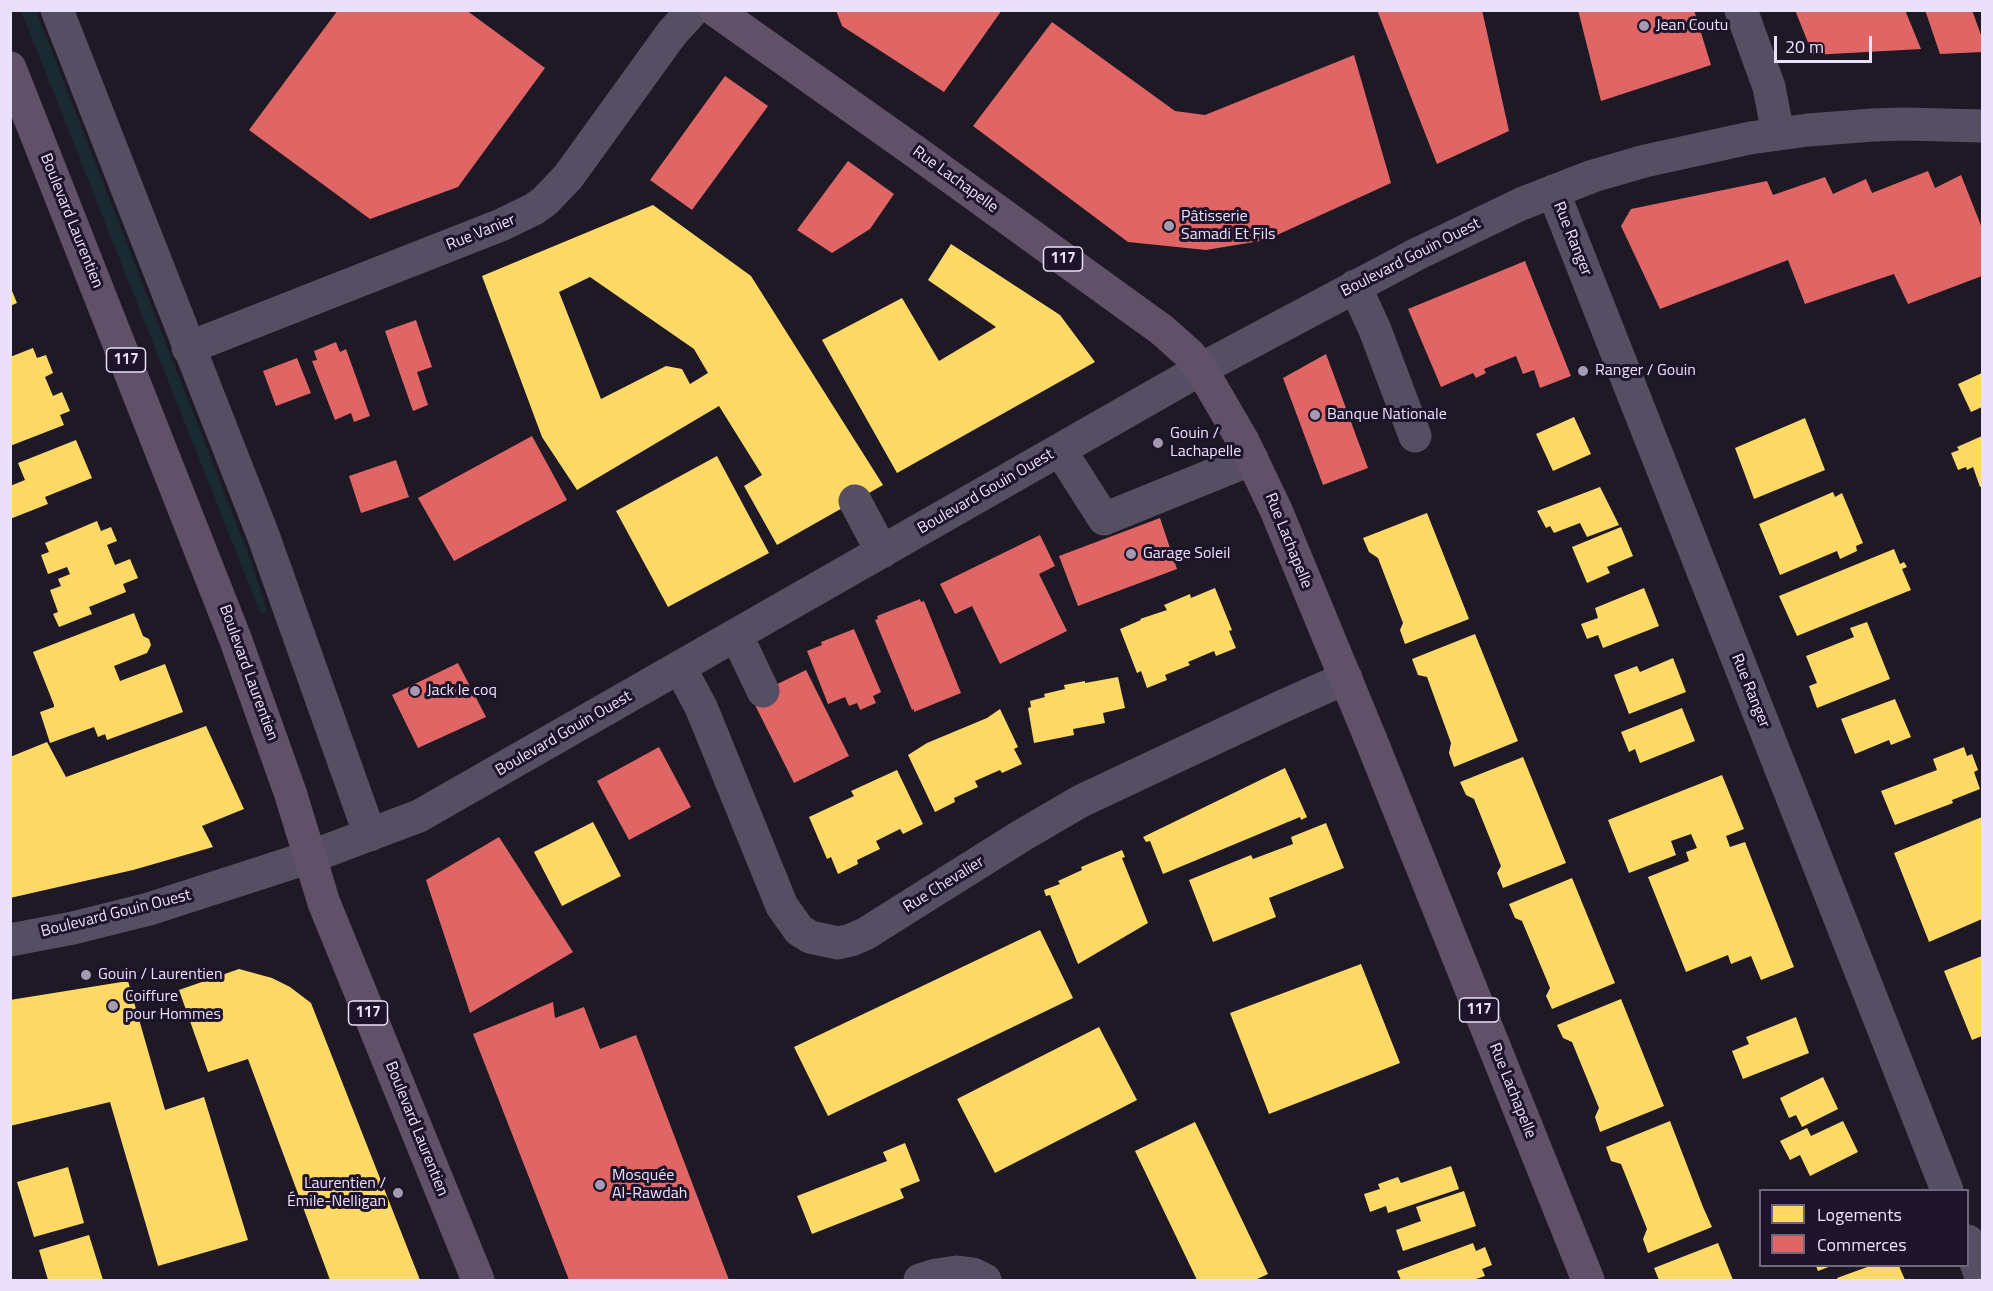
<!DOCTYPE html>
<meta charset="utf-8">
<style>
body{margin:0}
#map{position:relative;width:1993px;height:1291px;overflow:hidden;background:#1f1925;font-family:"Titillium Web",sans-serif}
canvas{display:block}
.frame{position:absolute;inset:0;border:12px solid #ebe0fc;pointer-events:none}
.legend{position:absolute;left:1759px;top:1189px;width:210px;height:78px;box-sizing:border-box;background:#1e142a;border:2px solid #70667e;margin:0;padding:8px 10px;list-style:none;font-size:18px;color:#ebe0fc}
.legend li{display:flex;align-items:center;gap:12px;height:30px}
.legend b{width:30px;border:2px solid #70667e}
.scale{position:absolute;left:1774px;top:36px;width:98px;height:27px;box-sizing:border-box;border:3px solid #ebe0fc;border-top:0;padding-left:8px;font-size:18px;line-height:21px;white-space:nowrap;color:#ebe0fc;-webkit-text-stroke:4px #1e142a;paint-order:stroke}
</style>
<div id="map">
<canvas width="1993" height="1291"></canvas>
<div class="frame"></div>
<ul class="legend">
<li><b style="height:16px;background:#ffd966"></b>Logements</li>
<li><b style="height:16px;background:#e06666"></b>Commerces</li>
</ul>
<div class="scale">20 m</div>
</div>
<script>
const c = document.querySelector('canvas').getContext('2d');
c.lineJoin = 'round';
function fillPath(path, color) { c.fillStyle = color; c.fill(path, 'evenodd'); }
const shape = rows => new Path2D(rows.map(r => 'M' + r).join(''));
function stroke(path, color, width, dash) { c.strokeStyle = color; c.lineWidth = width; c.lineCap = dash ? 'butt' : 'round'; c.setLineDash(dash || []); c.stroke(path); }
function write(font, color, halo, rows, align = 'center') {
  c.font = font + ' "Titillium Web",sans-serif'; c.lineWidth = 6; c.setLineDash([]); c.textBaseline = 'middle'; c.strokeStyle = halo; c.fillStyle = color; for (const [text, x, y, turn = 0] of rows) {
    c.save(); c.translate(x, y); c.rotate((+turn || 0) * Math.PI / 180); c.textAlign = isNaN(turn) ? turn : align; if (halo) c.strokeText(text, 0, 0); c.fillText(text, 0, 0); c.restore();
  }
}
const green = shape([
 [21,11,36,11,249,556,267,611,261,614]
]);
const homes = shape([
 [653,205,751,276,883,485,777,545,744,486,762,475,719,406,577,490,542,437,482,276],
 [590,277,694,349,708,373,690,384,682,369,666,366,601,399,559,292],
 [951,244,1060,315,1095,362,897,473,822,340,902,298,939,361,996,327,928,280],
 [10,286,17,303,10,306],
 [33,348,37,358,46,355,53,373,45,377,53,396,62,392,70,411,60,415,64,425,10,446,10,357],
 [1982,373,1982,407,1971,412,1958,384],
 [1574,417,1591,454,1553,471,1536,434],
 [1805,418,1825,470,1754,499,1735,448],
 [1982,436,1982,486,1980,487,1973,467,1967,470,1966,467,1958,470,1951,453,1959,450,1957,447],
 [76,440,92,478,45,497,48,504,10,519,10,486,25,480,18,463],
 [717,456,769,553,668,607,616,511],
 [1600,487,1619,525,1587,537,1580,523,1554,533,1550,526,1546,528,1537,511],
 [1833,492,1835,497,1842,493,1863,543,1856,546,1857,551,1840,559,1837,551,1780,575,1759,524],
 [1427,513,1469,619,1405,644,1400,630,1403,623,1378,558,1369,552,1363,538],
 [97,521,101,531,111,527,117,541,107,545,115,565,130,559,138,578,123,584,126,592,89,607,92,614,59,627,53,614,58,612,50,590,61,586,58,579,70,574,67,567,48,574,41,555,49,552,45,543],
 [1621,527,1633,556,1607,567,1610,573,1587,583,1572,547],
 [1894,549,1900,564,1904,562,1907,567,1902,569,1911,590,1797,636,1779,596],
 [1215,588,1232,630,1229,631,1236,648,1216,656,1214,651,1188,662,1190,665,1165,675,1167,680,1147,688,1141,671,1137,673,1120,629,1141,620,1140,619,1167,610,1164,605,1190,594,1191,598],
 [1644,588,1659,626,1603,648,1598,635,1587,639,1581,624,1598,618,1595,608],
 [134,613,143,636,149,639,151,645,147,653,114,666,120,681,165,664,183,712,107,740,105,734,98,737,94,727,50,743,40,712,54,707,54,705,33,652],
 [1867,622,1890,679,1817,708,1809,686,1817,683,1806,656,1854,637,1850,628],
 [1475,634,1518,741,1454,767,1449,753,1451,743,1427,677,1418,675,1412,659],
 [1673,658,1686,692,1629,714,1614,675,1637,666,1640,672],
 [1118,677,1125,708,1103,713,1105,723,1073,729,1074,735,1034,743,1028,708,1031,707,1030,701,1045,697,1044,694,1065,689,1064,685,1085,681,1085,683],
 [1895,699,1911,737,1891,745,1889,740,1855,754,1841,719],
 [1682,708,1695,741,1640,763,1635,749,1629,752,1621,732],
 [1000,709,1018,747,1014,749,1022,764,1002,773,1000,770,975,781,978,787,954,798,955,802,935,812,908,755,927,743,987,718],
 [206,726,244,809,202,826,213,847,133,870,10,898,10,757,47,742,66,777],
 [1964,747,1967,756,1972,754,1978,770,1974,772,1980,789,1952,800,1953,803,1895,825,1881,791,1937,770,1933,759],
 [1523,757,1566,863,1503,888,1497,873,1501,866,1474,799,1466,795,1460,782],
 [1285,768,1307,817,1301,820,1300,817,1163,874,1150,841,1146,842,1143,837],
 [897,770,923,824,903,834,900,829,876,841,880,849,857,860,858,864,838,874,831,857,827,859,809,817,854,796,851,791],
 [1722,775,1744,829,1726,836,1730,847,1745,842,1794,967,1761,980,1751,956,1731,964,1728,955,1686,972,1648,877,1689,861,1686,852,1697,848,1691,834,1671,841,1676,855,1629,873,1608,820],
 [1982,817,1982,919,1929,942,1894,853],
 [593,822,621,876,562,906,534,852],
 [1326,823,1344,868,1269,898,1276,917,1213,942,1189,880,1251,855,1253,859,1293,844,1291,837],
 [1122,850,1125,857,1122,858,1148,923,1078,964,1050,895,1046,896,1044,890,1060,884,1058,881,1082,870,1081,867],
 [1572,878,1615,983,1552,1009,1546,996,1550,988,1522,921,1515,918,1509,904],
 [1040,930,1073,998,828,1116,794,1047],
 [1982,956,1982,1036,1972,1040,1944,971],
 [1361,964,1400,1063,1269,1114,1230,1013],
 [239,969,272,978,290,987,311,1003,420,1280,330,1280,248,1059,208,1072,179,990],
 [128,981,165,1110,204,1097,248,1240,158,1266,110,1102,10,1126,10,1000],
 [1621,999,1664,1106,1600,1132,1595,1117,1599,1108,1572,1042,1563,1038,1557,1025],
 [1796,1017,1809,1053,1743,1079,1732,1051,1749,1044,1746,1037],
 [1099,1027,1137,1100,995,1173,957,1099],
 [1823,1077,1838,1109,1802,1127,1796,1115,1789,1118,1780,1098],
 [1670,1121,1703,1207,1712,1227,1648,1253,1643,1239,1647,1229,1621,1164,1611,1161,1606,1147],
 [1843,1121,1858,1152,1810,1176,1800,1155,1790,1160,1780,1141,1807,1128,1811,1136],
 [1195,1122,1268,1274,1255,1280,1197,1280,1135,1151],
 [905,1143,920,1181,900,1189,904,1198,812,1234,797,1196,887,1161,883,1152],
 [1451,1166,1459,1189,1388,1213,1386,1206,1370,1212,1364,1194,1380,1189,1378,1184,1398,1177,1401,1183],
 [68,1167,84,1223,34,1237,17,1182],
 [1464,1191,1476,1226,1403,1251,1396,1230,1421,1221,1416,1207],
 [89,1235,103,1280,48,1280,39,1250],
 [1473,1243,1476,1251,1485,1247,1492,1265,1482,1269,1485,1276,1473,1280,1401,1280,1397,1271],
 [1718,1243,1733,1280,1659,1280,1654,1268],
 [1816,1266,1831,1266,1818,1271],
 [1870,1266,1899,1266,1905,1280,1838,1280,1837,1278]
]);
const shops = shape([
 [338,10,466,10,545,68,458,187,370,219,249,130],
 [836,10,1002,10,944,92,842,26],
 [1377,10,1482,10,1509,131,1437,164],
 [1578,10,1694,10,1711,65,1601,101],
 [1795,10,1905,10,1921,49,1813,55],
 [1925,10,1972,10,1982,38,1982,52,1940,54],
 [1052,22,1175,111,1205,115,1354,55,1391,183,1266,240,1206,250,1128,242,973,126],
 [725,76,768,106,692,210,650,180],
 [848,161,894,194,870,229,832,253,797,230],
 [1928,171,1935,188,1961,175,1982,228,1982,276,1908,304,1894,274,1805,304,1788,260,1660,309,1621,226,1631,209,1767,181,1773,195,1825,177,1833,194,1866,179,1872,193],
 [1525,261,1571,376,1540,388,1534,370,1523,374,1516,356,1484,369,1486,373,1476,378,1473,373,1441,387,1408,309],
 [416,320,432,367,417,372,428,405,413,411,385,331],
 [336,342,340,352,346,349,370,416,354,422,351,413,335,420,312,361,317,360,314,351],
 [1326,354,1368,468,1323,485,1283,378],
 [297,358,311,393,276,406,263,371],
 [532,436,567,500,454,561,418,498],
 [396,460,409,497,361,513,349,476],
 [1160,518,1177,569,1078,606,1059,556],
 [1040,535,1055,566,1039,574,1067,631,1000,664,972,606,955,614,940,584],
 [920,599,921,602,924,601,961,693,914,712,914,709,912,710,875,620,878,619,877,616],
 [854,629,881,692,873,696,876,703,860,710,857,703,849,706,845,697,828,704,807,651,822,645,821,642],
 [458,663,486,717,418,748,392,695],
 [806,670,849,756,794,783,751,697],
 [659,747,691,807,629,840,597,781],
 [499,837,573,952,470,1013,426,880],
 [553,1002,555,1018,584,1007,600,1049,636,1035,729,1280,569,1280,473,1034]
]);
const minor = shape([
 [57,10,263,535,370,835],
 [1741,10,1769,87,1778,134],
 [1553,191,1947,1190],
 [1355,286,1375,330,1415,436],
 [188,348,501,225,534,209,545,201,568,177,672,33,693,10],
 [1060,450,1104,519,1252,459],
 [855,501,882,552],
 [735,636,744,651,763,691],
 [680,668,701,707,782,906,799,930,810,937,838,943,851,940,865,934,1021,836,1081,801,1281,707,1346,678],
 [10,940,73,928,149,909,310,857,419,816,1201,369,1417,254,1521,204,1593,176,1645,161,1750,138,1808,130,1873,125,1904,124,1982,126],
 [1968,1241,1982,1279],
 [920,1280,936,1275,957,1272,973,1274,985,1280]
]);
const major = shape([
 [715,10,920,155,1162,330,1189,354,1201,369,1243,441,1276,510,1371,740,1588,1280],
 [10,68,235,638,290,792,324,903,478,1280]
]);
const markers = [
 [1644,26,6,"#a49ab1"],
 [1169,226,6,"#a49ab1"],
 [1583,371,6,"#a49ab1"],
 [1315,415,6,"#a49ab1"],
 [1158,443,6,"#a49ab1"],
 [1131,554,6,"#a49ab1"],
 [415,691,6,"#a49ab1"],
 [86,975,6,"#a49ab1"],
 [113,1006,6,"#a49ab1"],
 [600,1185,6,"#a49ab1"],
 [398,1193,6,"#a49ab1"]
];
const shields = [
 [1063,259,39],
 [126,360,39],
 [1479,1010,39],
 [368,1013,39]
];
const shieldNames = [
 ["117",1063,259],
 ["117",126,360],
 ["117",1479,1010],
 ["117",368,1013]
];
const poiNames = [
 ["Jean Coutu",1656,26],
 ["Pâtisserie",1181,217],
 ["Samadi Et Fils",1181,235],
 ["Ranger / Gouin",1595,371],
 ["Banque Nationale",1327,415],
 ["Gouin /",1170,434],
 ["Lachapelle",1170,452],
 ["Garage Soleil",1143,554],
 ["Jack le coq",427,691],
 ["Gouin / Laurentien",98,975],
 ["Coiffure",125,997],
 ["pour Hommes",125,1015],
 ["Mosquée",612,1176],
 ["Al-Rawdah",612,1194],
 ["Laurentien /",386,1184,"right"],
 ["Émile-Nelligan",386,1202,"right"]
];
const streetNames = [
 ["Rue Lachapelle",955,180,36],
 ["Boulevard Laurentien",71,221,68],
 ["Rue Vanier",481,233,-22],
 ["Rue Ranger",1572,239,68],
 ["Boulevard Gouin Ouest",1411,258,-27],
 ["Boulevard Gouin Ouest",986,492,-30],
 ["Rue Lachapelle",1288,541,68],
 ["Boulevard Laurentien",248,673,70],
 ["Rue Ranger",1750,691,68],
 ["Boulevard Gouin Ouest",564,734,-30],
 ["Rue Chevalier",944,885,-32],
 ["Boulevard Gouin Ouest",116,914,-14],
 ["Rue Lachapelle",1512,1091,68],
 ["Boulevard Laurentien",416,1129,68]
];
fillPath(green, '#192a32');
fillPath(homes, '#ffd966');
fillPath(shops, '#e06666');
stroke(minor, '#564f64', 33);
stroke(major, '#605068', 33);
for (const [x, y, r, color] of markers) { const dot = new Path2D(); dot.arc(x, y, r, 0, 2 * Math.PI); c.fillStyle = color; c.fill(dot); stroke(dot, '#1e142a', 2); }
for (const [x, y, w] of shields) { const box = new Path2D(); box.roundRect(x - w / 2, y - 12, w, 24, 4.5); c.fillStyle = '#1e142a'; c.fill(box); stroke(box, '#ebe0fc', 1.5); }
write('bold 15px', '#ebe0fc', null, shieldNames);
write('16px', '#ebe0fc', '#1e142a', poiNames, 'left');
write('16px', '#ebe0fc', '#1e142a', streetNames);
</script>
